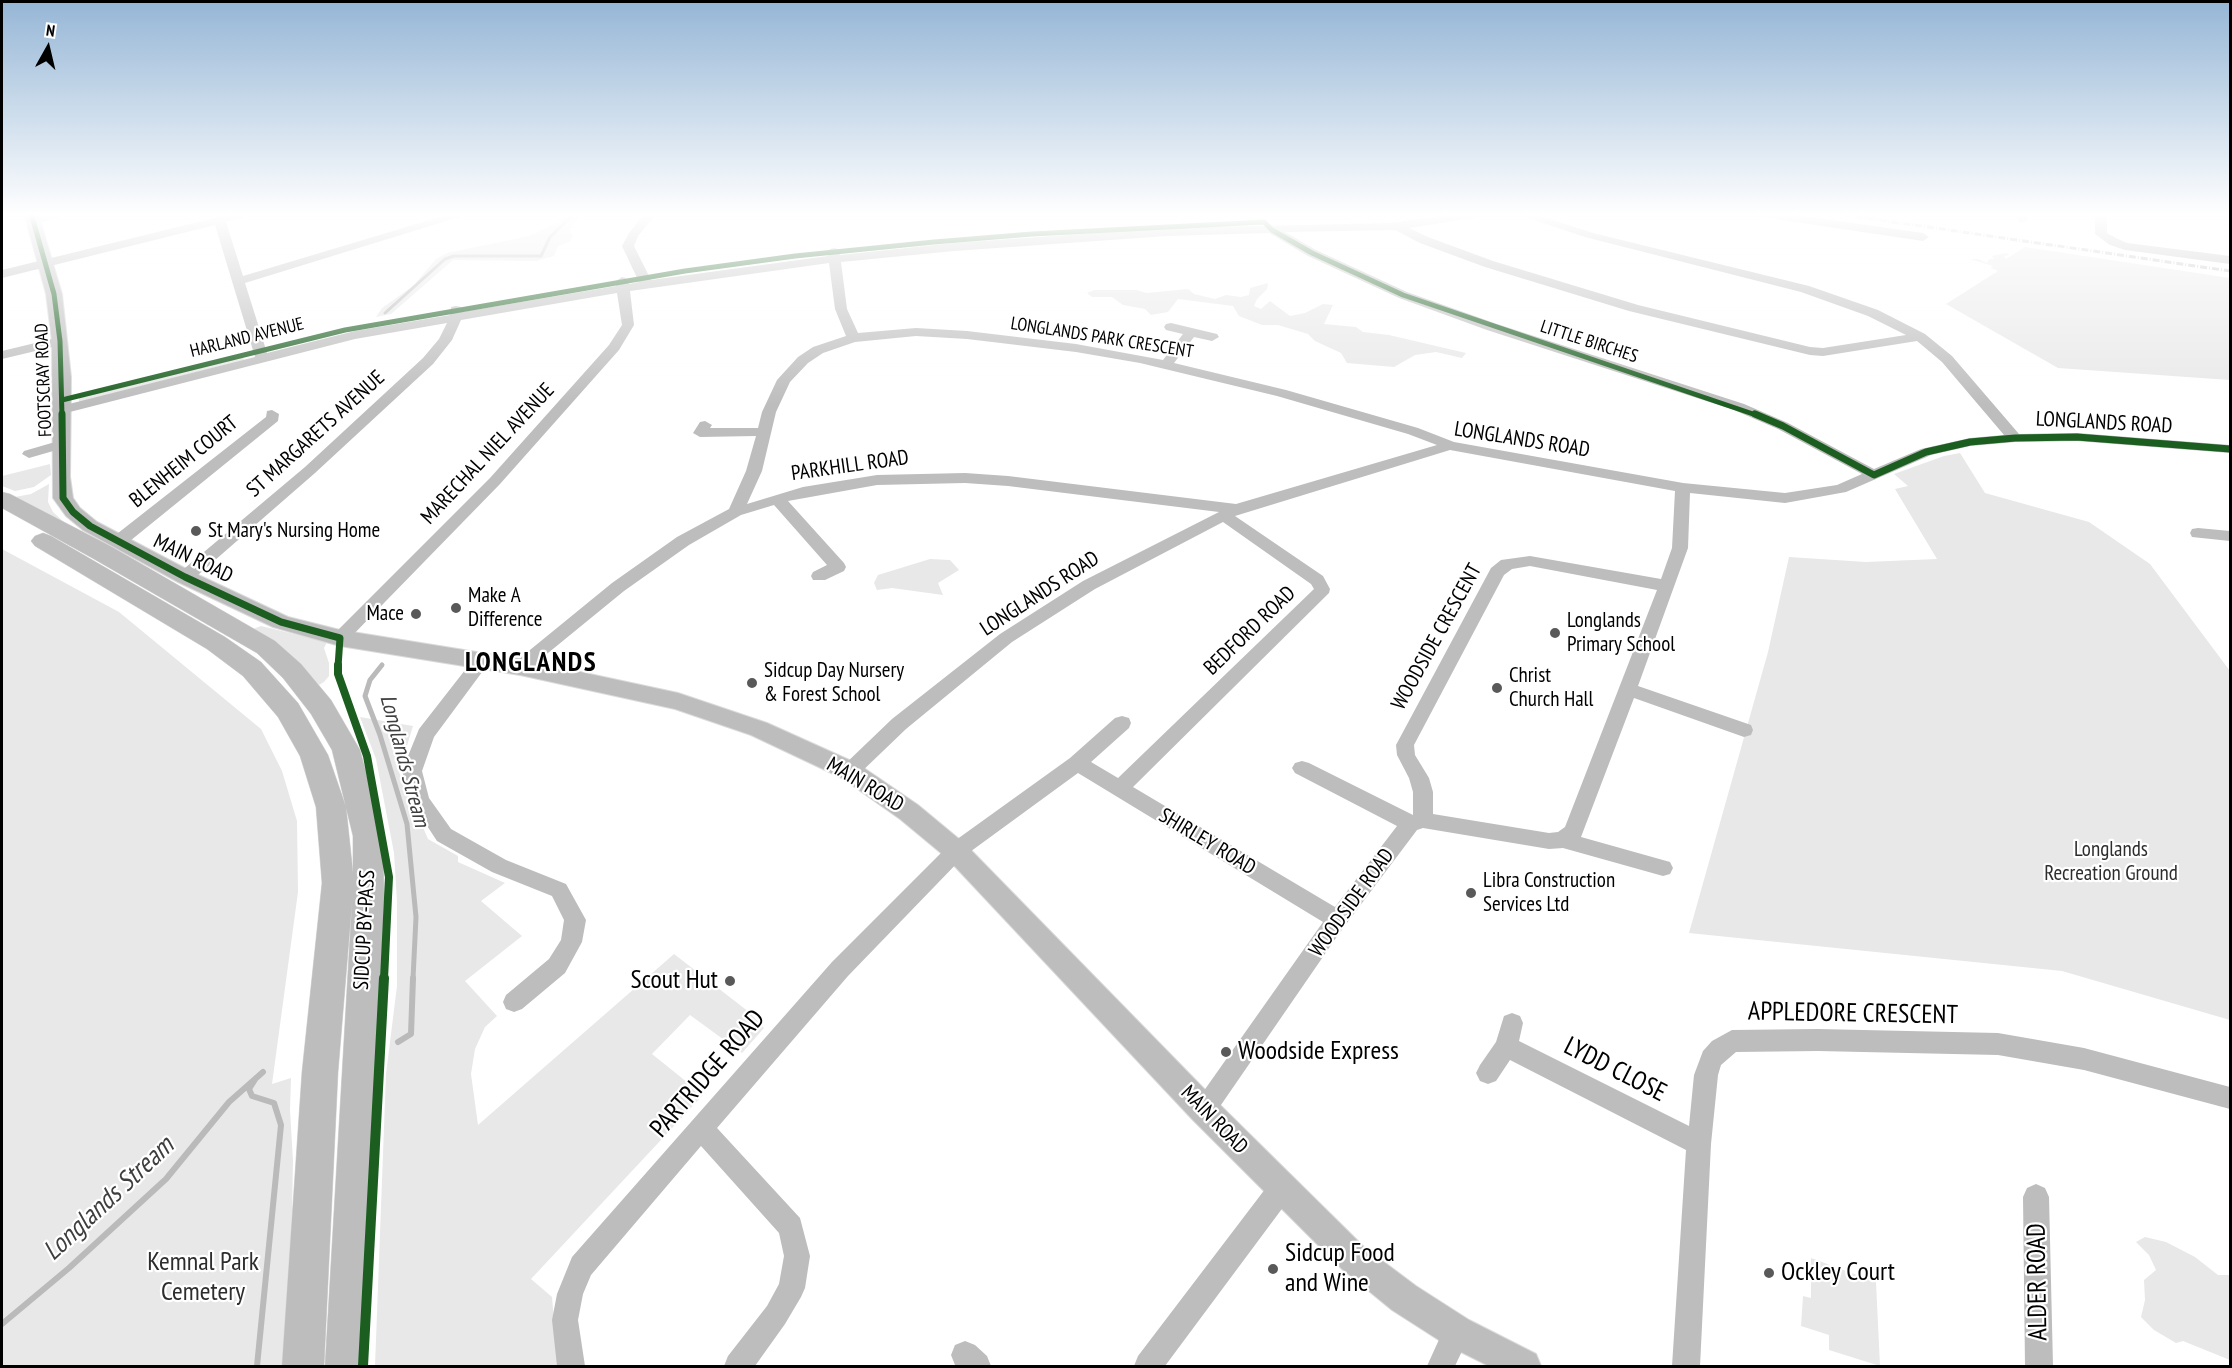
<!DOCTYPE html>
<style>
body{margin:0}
#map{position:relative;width:2232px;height:1368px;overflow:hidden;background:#fff;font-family:"PT Sans Narrow",sans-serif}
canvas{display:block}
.frame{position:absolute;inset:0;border:3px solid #000;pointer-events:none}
.north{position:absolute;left:18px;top:18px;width:60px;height:60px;-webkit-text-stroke:4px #fff;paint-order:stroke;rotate:8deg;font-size:16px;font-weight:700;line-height:24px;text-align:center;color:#000}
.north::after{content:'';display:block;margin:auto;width:21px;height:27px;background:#000;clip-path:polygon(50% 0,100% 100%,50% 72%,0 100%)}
</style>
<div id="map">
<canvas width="2232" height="1368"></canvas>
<div class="frame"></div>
<div class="north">N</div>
</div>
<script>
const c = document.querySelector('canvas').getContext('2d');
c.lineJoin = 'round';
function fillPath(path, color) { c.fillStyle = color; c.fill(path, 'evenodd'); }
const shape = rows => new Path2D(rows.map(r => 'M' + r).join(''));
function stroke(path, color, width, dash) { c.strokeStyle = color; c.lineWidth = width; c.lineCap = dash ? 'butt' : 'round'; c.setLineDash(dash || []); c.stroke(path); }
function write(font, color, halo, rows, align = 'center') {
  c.font = font + ' "PT Sans Narrow",sans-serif'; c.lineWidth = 4.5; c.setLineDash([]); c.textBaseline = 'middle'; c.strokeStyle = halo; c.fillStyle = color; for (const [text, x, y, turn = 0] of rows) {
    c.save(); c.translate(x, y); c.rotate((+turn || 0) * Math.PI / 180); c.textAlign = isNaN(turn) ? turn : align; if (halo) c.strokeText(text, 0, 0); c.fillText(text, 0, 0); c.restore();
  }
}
const green = shape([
 [570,213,582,213,569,230,573,236,569,242,558,246,554,256,536,261,453,260,391,314,376,317,382,308,413,286,436,259,447,253,529,236,558,222],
 [2025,247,2230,278,2230,380,2058,368,1946,304,1998,271,1991,268,1993,266,1970,259,1978,259,1987,263,1989,259,1994,259,1992,256,2006,253,2010,255,2004,256,2006,259],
 [1268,283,1267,289,1257,299,1254,306,1261,309,1270,301,1290,316,1305,313,1323,304,1333,305,1324,324,1356,327,1363,332,1389,335,1466,353,1462,358,1436,352,1415,355,1394,367,1347,363,1341,353,1315,341,1308,334,1278,325,1262,325,1239,316,1233,306,1178,299,1168,312,1151,315,1145,309,1123,305,1112,297,1092,297,1087,293,1094,290,1136,290,1147,293,1188,289,1194,294,1215,299,1226,295,1241,297,1249,295,1250,288],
 [243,357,244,360,79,402,79,398],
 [1960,453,1985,493,2089,522,2150,564,2230,671,2230,1020,2062,971,1689,933,1768,652,1789,557,1866,562,1937,559,1895,489,1908,486,1894,474,1944,456],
 [50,464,51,475,34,487,15,491,2,486,2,476],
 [49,484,48,502,53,512,66,524,15,497,31,494],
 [2,549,119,612,261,729,282,771,297,821,298,892,272,1084,291,1078,290,1110,293,1161,289,1366,2,1366],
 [930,559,950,560,959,570,938,583,943,595,892,588,877,590,874,583,878,575],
 [261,626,327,642,324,648,329,663,329,676,324,682,319,685,273,641,253,629],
 [360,717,413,726,399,772,428,839,458,856,458,862,505,883,481,901,522,936,465,981,497,1016,485,1027,475,1049,471,1074,478,1125,674,954,749,1012,764,1028,742,1053,690,1015,652,1054,703,1095,531,1279,552,1297,558,1366,375,1366,386,1074,397,986,397,902,394,853,376,759],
 [2145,1237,2166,1242,2195,1257,2218,1275,2230,1275,2230,1360,2183,1341,2176,1343,2154,1330,2141,1317,2145,1300,2144,1280,2156,1270,2149,1255,2136,1242],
 [1811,1258,1876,1282,1880,1366,1829,1350,1829,1335,1801,1326,1803,1296,1811,1298]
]);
const streamFar2 = shape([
 [385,313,445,259,454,256,541,256,550,237,575,213]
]);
const streamFar1 = shape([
 [382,665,370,680,365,696,380,735,407,824,416,917,413,979]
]);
const stream = shape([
 [398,1042,411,1034,413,978],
 [256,1078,249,1089,252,1096,274,1103,281,1125,257,1366],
 [2,1324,69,1268,166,1179,229,1102,263,1072]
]);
const minor = shape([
 [53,213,73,213,32,225,26,222,28,220,53,213],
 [235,213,256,213,226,222,243,276,453,213,472,213,245,283,267,353,355,331,450,315,451,307,456,306,461,307,462,312,616,286,616,281,622,277,626,278,629,284,639,282,622,246,629,233,645,213,657,213,638,236,634,246,651,280,828,256,830,249,834,248,838,249,840,255,954,243,1167,228,1391,223,1459,213,1490,213,1485,216,1409,228,1428,237,1493,261,1638,305,1810,347,1823,348,1906,335,1868,316,1801,292,1585,237,1513,213,1531,213,1593,233,1809,286,1878,310,1925,334,1952,356,2019,434,2077,433,2230,445,2230,453,2077,441,2015,442,1970,446,1931,455,1846,492,1785,503,1690,493,1688,548,1638,686,1751,725,1753,730,1751,735,1744,737,1634,698,1581,837,1670,862,1673,868,1670,874,1663,876,1563,848,1549,849,1423,828,1417,830,1338,935,1212,1118,1204,1121,1196,1118,1192,1110,1196,1102,1323,922,1078,773,963,857,848,976,717,1128,800,1218,810,1256,805,1288,801,1297,785,1324,755,1366,724,1366,728,1356,767,1306,779,1284,784,1256,779,1233,701,1146,591,1275,583,1294,578,1320,585,1366,557,1366,552,1320,557,1294,572,1257,832,962,949,845,1070,758,1115,718,1122,716,1129,718,1131,723,1129,728,1091,762,1118,778,1314,589,1311,584,1223,522,1095,589,1012,642,906,729,857,776,850,778,843,776,840,771,843,766,892,719,1000,634,1083,581,1219,512,1008,486,965,483,877,485,788,501,844,563,846,567,844,571,825,580,813,580,811,576,813,572,827,565,774,505,741,515,689,545,624,591,526,671,520,673,514,671,511,667,514,663,612,583,677,537,729,509,746,471,756,436,700,437,693,433,700,422,705,421,712,425,710,428,758,428,762,412,777,380,798,357,813,347,846,336,835,309,829,263,630,291,634,325,619,350,500,484,346,642,334,642,331,638,334,634,490,478,609,345,622,325,617,293,461,320,452,340,433,364,315,473,191,581,185,582,179,581,177,577,179,573,305,467,423,358,439,339,447,323,355,339,62,414,57,413,55,410,57,407,255,357,215,225,2,278,2,270,235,213],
 [1395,230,1420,243,1485,267,1629,311,1810,355,1823,356,1917,341,1942,362,2004,435,1970,438,1921,449,1874,469,1788,423,1744,404,1497,324,1407,292,1316,250,1285,232,1395,230],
 [1269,233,1308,256,1399,298,1487,330,1734,410,1778,429,1862,474,1837,485,1785,493,1683,483,1454,442,1418,428,1286,390,1174,363,1194,337,1212,341,1219,337,1217,334,1171,323,1166,324,1164,327,1166,330,1183,334,1163,360,1076,344,967,331,916,328,858,333,847,309,841,262,954,251,1167,236,1269,233],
 [916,336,967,339,1076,352,1140,363,1277,396,1408,434,1437,445,1236,504,1008,476,965,473,877,475,803,487,747,504,762,471,776,412,790,382,808,363,823,353,855,342,916,336],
 [1450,450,1675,491,1672,548,1661,579,1530,556,1501,560,1491,568,1396,745,1397,755,1409,778,1413,792,1413,815,1309,763,1302,761,1295,763,1292,768,1295,773,1397,826,1335,907,1133,787,1329,593,1330,589,1323,576,1235,516,1450,450],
 [1530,566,1657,590,1565,827,1558,832,1549,833,1433,814,1433,792,1429,778,1415,755,1414,745,1504,575,1512,569,1530,566],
 [1750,213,1782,213,1923,233,1929,237,1923,241,1755,216,1750,213],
 [2015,213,2027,213,2028,220,2026,222,2018,222,2015,213],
 [2095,213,2107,213,2107,233,2118,239,2127,243,2230,256,2230,264,2125,250,2110,245,2095,234,2095,213],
 [60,337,67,341,65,344,2,359,2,351,60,337],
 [272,410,279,414,278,421,125,545,113,545,111,541,113,537,266,417,267,411,272,410],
 [62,440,67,441,69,444,67,447,29,458,22,454,24,451,62,440],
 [2198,528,2230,531,2230,541,2192,537,2190,533,2192,529,2198,528],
 [482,654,488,656,491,660,434,737,422,771,429,798,451,829,506,860,566,884,586,920,582,942,565,973,522,1009,514,1012,506,1009,503,1002,506,995,549,959,561,940,564,920,552,896,492,872,437,841,410,800,402,771,419,729,476,656,482,654],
 [1512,1013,1520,1016,1523,1023,1519,1041,1689,1126,1694,1075,1703,1051,1712,1041,1732,1030,1818,1029,1998,1033,2084,1048,2230,1087,2230,1109,2084,1070,1998,1055,1818,1051,1736,1052,1721,1065,1718,1075,1711,1144,1700,1366,1672,1366,1686,1150,1510,1060,1496,1081,1488,1084,1480,1081,1476,1073,1480,1065,1496,1042,1504,1016,1512,1013],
 [1281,1176,1290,1180,1294,1189,1290,1198,1165,1366,1134,1366,1138,1356,1272,1180,1281,1176],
 [2036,1184,2045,1188,2049,1197,2053,1366,2025,1366,2023,1197,2027,1188,2036,1184],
 [1457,1318,1467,1322,1471,1332,1455,1366,1427,1366,1447,1322,1457,1318],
 [965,1341,975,1345,987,1356,991,1366,955,1365,951,1355,955,1345,965,1341]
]);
const major = shape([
 [24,213,38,213,62,294,71,377,70,477,73,498,80,508,97,522,192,572,288,617,340,630,520,659,678,693,767,723,858,764,918,805,965,844,1215,1100,1364,1247,1416,1286,1469,1320,1536,1354,1541,1366,1489,1366,1445,1344,1392,1310,1342,1269,1193,1120,947,858,900,819,842,778,751,735,675,709,520,675,340,646,273,627,178,582,83,530,66,516,53,498,52,341,46,294,24,213]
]);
const highway = shape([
 [2,492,10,494,112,547,275,641,301,664,331,700,360,750,383,836,384,896,366,1366,325,1366,352,903,338,1072,324,1366,282,1366,302,1072,322,883,316,807,300,756,278,717,243,676,207,649,35,546,31,541,35,536,43,533,51,536,225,637,261,662,298,703,328,755,346,807,353,873,353,836,332,750,311,714,283,678,257,653,94,559,2,508,2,492]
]);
const rail = shape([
 [1832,213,2230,271]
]);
const cyclewayFar3 = shape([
 [31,213,54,294,60,341,62,416],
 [62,400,345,330,685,271,795,256,934,242,1032,234,1264,222,1272,230,1312,253,1403,295,1759,416]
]);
const cyclewayFar2 = shape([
 [62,414,63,498,73,512,90,526,185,577,281,622,340,638,338,667],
 [1755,414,1783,426,1874,475,1926,452,1970,442,2015,438,2077,437,2230,449]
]);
const cyclewayFar1 = shape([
 [338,665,338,674,367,756,389,877,384,979]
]);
const cycleway = shape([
 [363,1366,384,978]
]);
const markers = [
 [196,531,6,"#595959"],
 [456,608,6,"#595959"],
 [416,614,6,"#595959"],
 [1555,633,6,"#595959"],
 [752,683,6,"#595959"],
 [1497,688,6,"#595959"],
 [1471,893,6,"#595959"],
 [730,981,6,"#595959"],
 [1226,1052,6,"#595959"],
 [1273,1269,6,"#595959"],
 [1769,1273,6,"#595959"]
];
const farStreetnames = [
 ["HARLAND AVENUE",247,338,-14],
 ["LONGLANDS PARK CRESCENT",1102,338,9],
 ["LITTLE BIRCHES",1589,342,18],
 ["FOOTSCRAY ROAD",44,380,-92]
];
const streetNames = [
 ["LONGLANDS ROAD",2104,423,3],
 ["ST MARGARETS AVENUE",316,434,-42],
 ["LONGLANDS ROAD",1522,440,9],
 ["MARECHAL NIEL AVENUE",488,454,-47],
 ["BLENHEIM COURT",184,462,-39],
 ["PARKHILL ROAD",850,466,-8],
 ["MAIN ROAD",193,559,26],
 ["LONGLANDS ROAD",1040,594,-33],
 ["BEDFORD ROAD",1250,631,-44],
 ["WOODSIDE CRESCENT",1437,637,-61],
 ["MAIN ROAD",865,785,31],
 ["SHIRLEY ROAD",1207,842,31],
 ["WOODSIDE ROAD",1352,903,-54],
 ["SIDCUP BY-PASS",365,930,-87],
 ["MAIN ROAD",1214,1120,46]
];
const poiNames = [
 ["St Mary's Nursing Home",208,531],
 ["Make A",468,596],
 ["Difference",468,620],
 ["Mace",404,614,"right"],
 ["Longlands",1567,621],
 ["Primary School",1567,645],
 ["Sidcup Day Nursery",764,671],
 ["& Forest School",764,695],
 ["Christ",1509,676],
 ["Church Hall",1509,700],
 ["Libra Construction",1483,881],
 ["Services Ltd",1483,905]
];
const parkNames = [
 ["Longlands",2111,850],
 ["Recreation Ground",2111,874]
];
const waterNames = [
 ["Longlands Stream",404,761,75]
];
const nearPoinames = [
 ["Scout Hut",718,981,"right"],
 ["Woodside Express",1238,1052],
 ["Sidcup Food",1285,1254],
 ["and Wine",1285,1284],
 ["Ockley Court",1781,1273]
];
const nearStreetnames = [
 ["APPLEDORE CRESCENT",1853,1014,1],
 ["LYDD CLOSE",1615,1070,27],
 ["PARTRIDGE ROAD",708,1074,-49],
 ["ALDER ROAD",2038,1282,-91]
];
const nearParknames = [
 ["Kemnal Park",203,1263],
 ["Cemetery",203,1293]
];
const districtNames = [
 ["LONGLANDS",531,663]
];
const nearWaternames = [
 ["Longlands Stream",109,1199,-43]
];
fillPath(green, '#e8e8e8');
stroke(streamFar2, '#bababa', 3);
stroke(streamFar1, '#bababa', 5);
stroke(stream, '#bababa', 6);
stroke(major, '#dbdbdb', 2);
stroke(highway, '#dbdbdb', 1);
fillPath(minor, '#bdbdbd');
fillPath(major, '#bdbdbd');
fillPath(highway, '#bdbdbd');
stroke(rail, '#bdbdbd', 3, [7, 2, 1, 2]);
stroke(cyclewayFar3, '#1b5e20', 5);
stroke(cyclewayFar2, '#1b5e20', 7);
stroke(cyclewayFar1, '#1b5e20', 8);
stroke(cycleway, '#1b5e20', 10);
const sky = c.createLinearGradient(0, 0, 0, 405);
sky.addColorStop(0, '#95b6d6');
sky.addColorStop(0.53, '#fff');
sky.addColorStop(1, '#ffffff00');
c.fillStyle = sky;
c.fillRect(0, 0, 2232, 405);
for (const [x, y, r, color] of markers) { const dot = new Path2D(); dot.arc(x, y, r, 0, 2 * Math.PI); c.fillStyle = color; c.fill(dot); stroke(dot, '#fff', 2); }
write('18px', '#000', '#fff', farStreetnames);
write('21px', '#000', '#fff', streetNames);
write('21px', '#000', '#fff', poiNames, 'left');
write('21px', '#2d2d2d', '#fff', parkNames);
write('italic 22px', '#3e3e3e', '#fff', waterNames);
write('26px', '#000', '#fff', nearPoinames, 'left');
write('26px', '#000', '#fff', nearStreetnames);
write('26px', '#2d2d2d', '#fff', nearParknames);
c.letterSpacing = '1.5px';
write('bold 27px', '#000', '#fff', districtNames);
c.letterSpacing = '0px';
write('italic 27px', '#3e3e3e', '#fff', nearWaternames);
</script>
